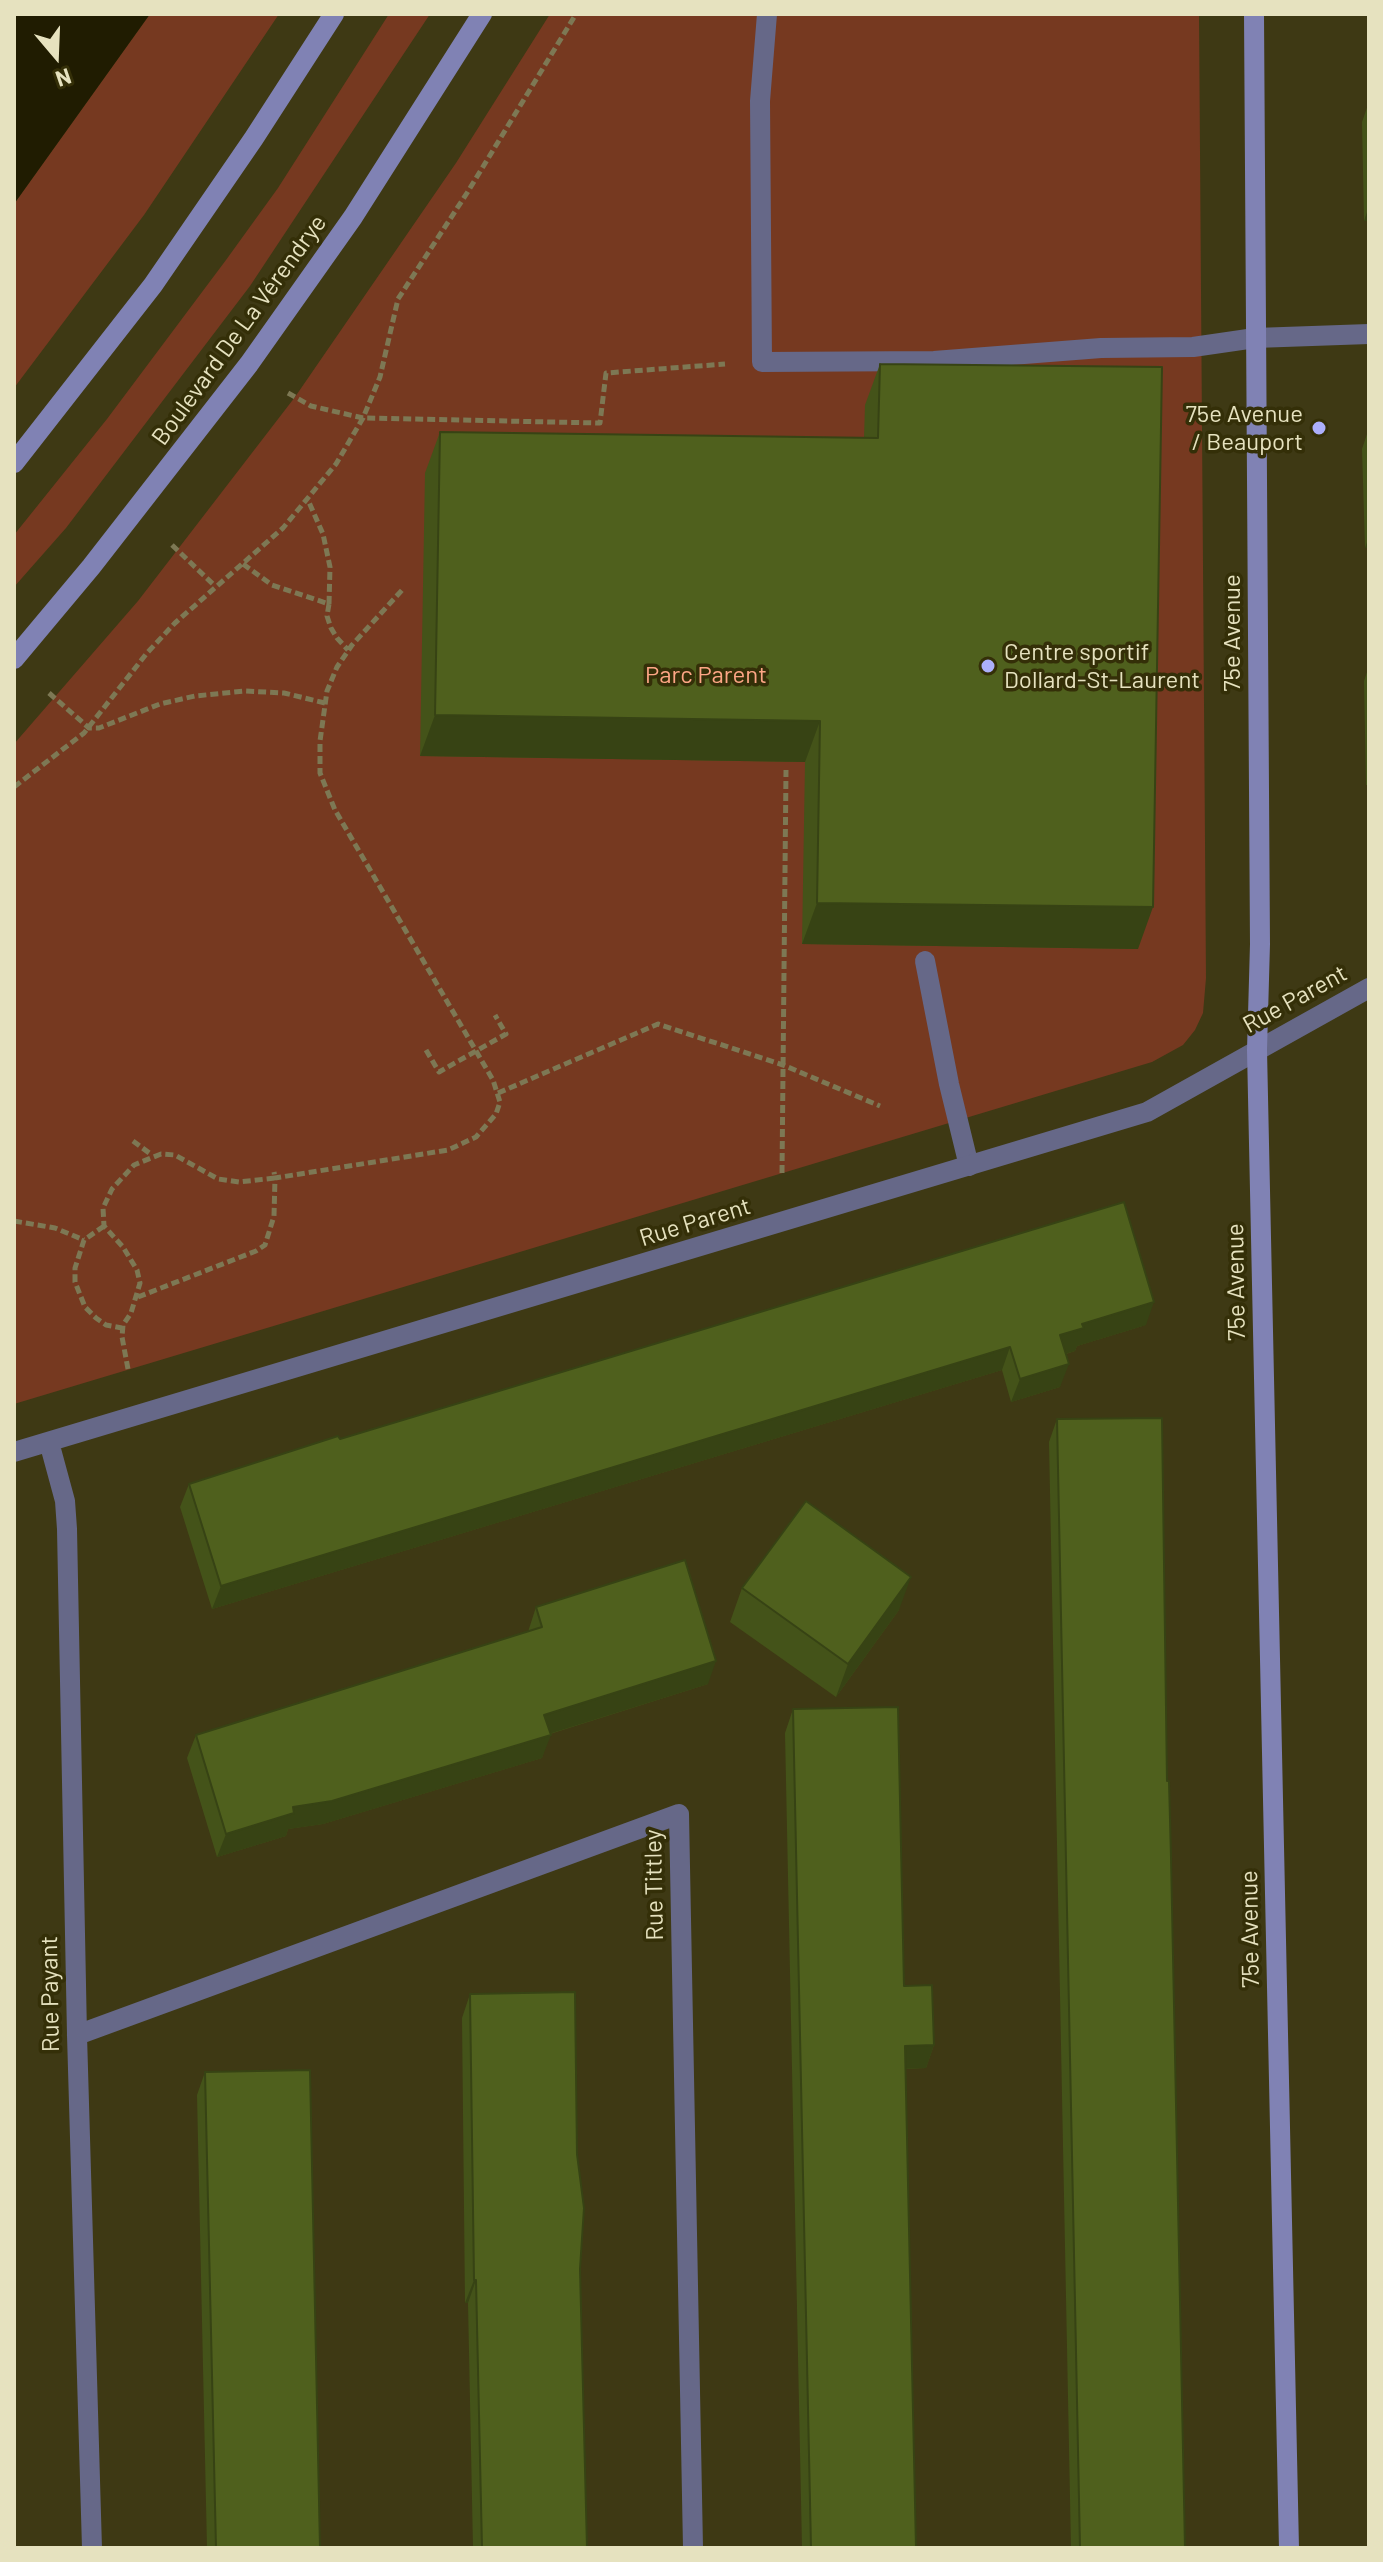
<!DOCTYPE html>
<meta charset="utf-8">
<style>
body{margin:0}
#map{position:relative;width:1383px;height:2562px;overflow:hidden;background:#3e3914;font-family:Barlow,sans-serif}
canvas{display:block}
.frame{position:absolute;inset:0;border:16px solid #e6e2bf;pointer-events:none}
.north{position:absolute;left:16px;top:16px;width:80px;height:80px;-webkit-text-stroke:6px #342f08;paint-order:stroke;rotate:161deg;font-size:22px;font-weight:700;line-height:32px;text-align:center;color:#e6e2bf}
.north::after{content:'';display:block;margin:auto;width:28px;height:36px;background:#e6e2bf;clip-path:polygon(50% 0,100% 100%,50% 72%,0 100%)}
</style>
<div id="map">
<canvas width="1383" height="2562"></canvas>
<div class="frame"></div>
<div class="north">N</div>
</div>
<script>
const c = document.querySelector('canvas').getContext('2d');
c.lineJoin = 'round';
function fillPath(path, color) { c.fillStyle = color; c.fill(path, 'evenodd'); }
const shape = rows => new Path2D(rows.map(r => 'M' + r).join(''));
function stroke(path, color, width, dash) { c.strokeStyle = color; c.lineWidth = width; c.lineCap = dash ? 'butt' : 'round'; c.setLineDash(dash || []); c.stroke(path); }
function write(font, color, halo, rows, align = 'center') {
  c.font = font + ' Barlow,sans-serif'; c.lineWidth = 7; c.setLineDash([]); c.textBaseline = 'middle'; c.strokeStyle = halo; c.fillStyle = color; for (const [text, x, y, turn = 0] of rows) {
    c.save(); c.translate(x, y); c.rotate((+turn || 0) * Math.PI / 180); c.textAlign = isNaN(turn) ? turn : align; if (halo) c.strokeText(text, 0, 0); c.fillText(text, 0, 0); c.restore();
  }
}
const green = shape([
 [150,14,279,14,144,215,14,388,14,204],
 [389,14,430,14,250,286,66,528,14,587,14,535,107,419,226,260,278,188],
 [550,14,1199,14,1206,978,1203,1013,1195,1030,1183,1045,1152,1062,14,1404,14,744,138,601,295,397,456,163]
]);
const water = shape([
 [14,14,150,14,14,204]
]);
const path = shape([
 [288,393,311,406,363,418,600,423,606,373,725,364],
 [172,545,215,586],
 [243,564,272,585,329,604,330,567,323,534,308,500],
 [329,604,327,616,331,628,337,638,348,650],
 [49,693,89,728,99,728,160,704,195,696,245,691,284,693,325,703],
 [14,787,84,733,147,653,175,623,283,528,336,464,363,418,380,377,398,299,467,193,576,14],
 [426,1050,439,1072,506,1034,495,1015],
 [498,1093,658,1024,783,1065,880,1106],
 [133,1141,152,1155],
 [782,1173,786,770],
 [14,1221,55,1228,84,1240],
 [104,1226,84,1240,75,1268,75,1282,85,1307,96,1318,106,1325,122,1328],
 [138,1297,256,1251,265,1245,274,1216,275,1178,448,1150,476,1137,496,1114,500,1102,493,1080,335,810,320,773,320,741,327,691,337,667,352,645,403,589],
 [128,1369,122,1337,123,1325,131,1313,140,1283,137,1270,123,1247,104,1226,103,1208,112,1189,134,1165,161,1154,175,1155,218,1179,239,1182,275,1178,274,1172]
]);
const lane = shape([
 [767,14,760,101,762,362,934,361,1101,348,1193,347,1255,338],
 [925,961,949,1084,969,1166]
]);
const street = shape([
 [1255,338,1369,334],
 [49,1442,65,1501,67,1529,77,2035,92,2548],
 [14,1452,1147,1112,1369,988],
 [77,2035,679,1814,693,2548]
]);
const secondary = shape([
 [1254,14,1260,944,1257,1050,1289,2548],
 [14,463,153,285,254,138,334,14],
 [14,659,91,567,249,364,353,217,482,14]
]);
const wall = shape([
 [1369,102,1369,221,1364,221,1362,122],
 [880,364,1138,949,802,944,805,762,420,756,425,473,440,432,864,438,865,405],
 [1369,428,1369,548,1365,548,1362,449],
 [1369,666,1369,785,1366,785,1364,681],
 [1369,1195,1369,1296,1367,1200],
 [1146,1325,1077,1346,1075,1351,1066,1354,1060,1387,1011,1402,1002,1370,212,1609,180,1507,189,1484,340,1439],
 [1057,1419,1167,1781,1185,2548,1071,2548,1049,1442],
 [742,1588,899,1610,836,1697,730,1622],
 [536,1607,708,1684,550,1734,542,1758,323,1824,288,1829,286,1836,217,1857,187,1758,196,1735,528,1632],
 [793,1709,904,1986,934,2045,926,2068,905,2069,916,2548,802,2548,785,1733],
 [470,1994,577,2154,587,2548,473,2548,468,2303,465,2303,462,2018],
 [205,2072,320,2548,207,2548,197,2095]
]);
const shadedWall = shape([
 [1369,206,1369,221,1364,221],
 [1369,536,1369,548,1365,548],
 [435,715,820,721,805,762,420,756],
 [817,903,1153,907,1138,949,802,944],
 [1154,1302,1146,1325,1077,1346,1075,1351,1051,1358,1060,1335,1082,1324],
 [1010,1347,1002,1370,212,1609,221,1586],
 [1069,1364,1060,1387,1011,1402,1020,1379],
 [911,1577,899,1610,836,1697,848,1664],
 [716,1661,708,1684,536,1738,544,1715],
 [551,1735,542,1758,323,1824,288,1829,286,1836,217,1857,226,1834,293,1807],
 [934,2045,926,2068,896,2069,905,2046],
 [474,2280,476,2280,468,2303,465,2303]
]);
const building = shape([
 [880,364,1162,367,1153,907,817,903,820,721,435,715,440,432,878,438,880,364],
 [1124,1202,1154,1302,1082,1324,1084,1328,1060,1335,1069,1364,1020,1379,1010,1347,221,1586,189,1484,338,1436,340,1439,1124,1202],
 [1162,1418,1167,1781,1169,1781,1171,1857,1185,2548,1080,2548,1057,1419,1162,1418],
 [806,1501,911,1577,848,1664,742,1588,806,1501],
 [685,1560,716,1661,544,1715,551,1735,332,1801,293,1807,294,1813,226,1834,196,1735,542,1627,536,1607,685,1560],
 [898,1707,904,1986,932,1985,934,2045,905,2046,916,2548,811,2548,793,1709,898,1707],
 [575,1992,577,2154,584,2208,580,2269,587,2548,482,2548,476,2280,474,2280,470,1994,575,1992],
 [310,2070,320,2548,216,2548,205,2072,310,2070]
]);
const markers = [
 [1319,428,8,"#acaffb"],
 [988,666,8,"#acaffb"]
];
const streetNames = [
 ["Boulevard De La Vérendrye",239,330,-54],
 ["75e Avenue",1232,633,-90],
 ["Rue Parent",1295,999,-29],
 ["Rue Parent",695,1222,-17],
 ["75e Avenue",1236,1282,-91],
 ["Rue Tittley",654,1885,-91],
 ["75e Avenue",1250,1929,-91],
 ["Rue Payant",50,1994,-91]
];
const poiNames = [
 ["75e Avenue",1303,414],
 ["/ Beauport",1303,442],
 ["Centre sportif",1004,652,"left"],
 ["Dollard-St-Laurent",1004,680,"left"]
];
const parkNames = [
 ["Parc Parent",706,675]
];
fillPath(green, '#763920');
fillPath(water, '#201c01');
stroke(path, '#7d7854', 5, [8, 4]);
stroke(lane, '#666888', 20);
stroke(street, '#666888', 20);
stroke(secondary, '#8082b4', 20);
fillPath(wall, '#445319');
fillPath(shadedWall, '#374314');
fillPath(building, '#4f601d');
stroke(building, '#374314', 2);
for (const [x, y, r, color] of markers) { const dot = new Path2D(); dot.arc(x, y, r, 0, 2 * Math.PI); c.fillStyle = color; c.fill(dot); stroke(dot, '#342f08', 3); }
write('24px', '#e6e2bf', '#342f08', streetNames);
write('24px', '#e6e2bf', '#342f08', poiNames, 'right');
write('24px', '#fda685', '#342f08', parkNames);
</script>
